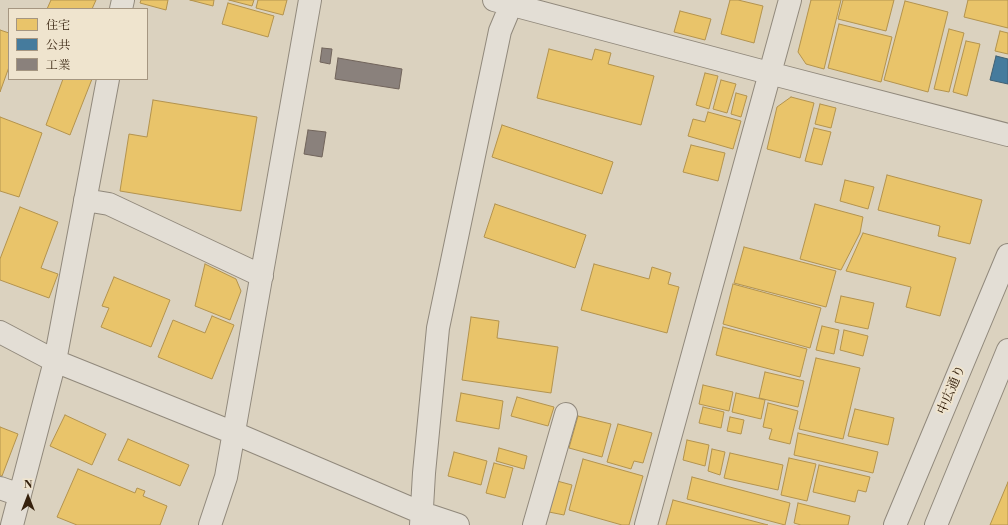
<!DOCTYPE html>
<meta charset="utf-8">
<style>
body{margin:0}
#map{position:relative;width:1008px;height:525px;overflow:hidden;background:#dbd2bf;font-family:"Libre Bodoni","Noto Serif JP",serif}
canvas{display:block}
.legend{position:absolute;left:8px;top:8px;width:140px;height:72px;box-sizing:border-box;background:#efe4ce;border:1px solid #a59681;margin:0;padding:5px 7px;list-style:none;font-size:12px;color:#36220e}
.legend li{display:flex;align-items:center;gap:8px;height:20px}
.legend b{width:20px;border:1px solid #a59681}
.north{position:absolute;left:8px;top:477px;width:40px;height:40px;-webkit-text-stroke:3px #efe4ce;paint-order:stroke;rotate:0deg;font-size:11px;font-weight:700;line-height:16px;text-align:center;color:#36220e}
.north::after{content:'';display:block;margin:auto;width:14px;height:18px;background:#36220e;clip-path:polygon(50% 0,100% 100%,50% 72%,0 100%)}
</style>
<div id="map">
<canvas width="1008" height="525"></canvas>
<ul class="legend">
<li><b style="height:11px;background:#e9c46a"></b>住宅</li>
<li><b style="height:11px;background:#457b9d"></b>公共</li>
<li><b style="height:11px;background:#8a817c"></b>工業</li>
</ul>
<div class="north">N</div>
</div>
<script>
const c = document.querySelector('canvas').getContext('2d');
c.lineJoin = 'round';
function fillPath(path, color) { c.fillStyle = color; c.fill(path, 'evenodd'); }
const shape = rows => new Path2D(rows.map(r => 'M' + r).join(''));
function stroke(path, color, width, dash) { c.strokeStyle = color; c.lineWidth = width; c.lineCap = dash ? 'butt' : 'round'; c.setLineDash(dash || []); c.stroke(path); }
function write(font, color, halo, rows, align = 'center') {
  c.font = font + ' "Libre Bodoni","Noto Serif JP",serif'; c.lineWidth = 4; c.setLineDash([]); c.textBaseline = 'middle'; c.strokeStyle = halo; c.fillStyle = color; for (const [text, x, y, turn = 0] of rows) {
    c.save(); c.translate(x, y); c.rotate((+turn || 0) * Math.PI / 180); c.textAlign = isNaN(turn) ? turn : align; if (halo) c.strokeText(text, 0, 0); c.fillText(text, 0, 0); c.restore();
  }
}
const homes = shape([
 [51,0,96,0,92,9,47,9,51,0],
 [141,0,168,0,166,10,140,3,141,0],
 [190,0,214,0,213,6,190,0],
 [229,0,254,0,252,6,229,0],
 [258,0,287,0,283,15,256,8,258,0],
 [730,0,738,0,763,6,754,43,721,34,730,0],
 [811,0,841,0,824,69,806,64,798,52,811,0],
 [843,0,894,0,886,31,838,19,843,0],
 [968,0,1008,0,1008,28,964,17,968,0],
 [905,1,948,12,928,92,884,80,905,1],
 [228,3,274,16,268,37,222,24,228,3],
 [680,11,711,19,705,40,674,32,680,11],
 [839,24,892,37,881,82,828,68,839,24],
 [949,29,964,33,949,92,934,89,949,29],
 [0,30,9,33,9,67,0,92,0,30],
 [1000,31,1008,33,1008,54,995,51,1000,31],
 [966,41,980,44,967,96,953,92,966,41],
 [549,49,592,60,595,49,611,53,608,64,654,76,641,125,537,98,549,49],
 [705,73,718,76,709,109,696,105,705,73],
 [63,79,92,79,70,135,46,125,63,79],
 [721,80,736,84,727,113,713,109,721,80],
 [736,93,747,96,741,117,731,114,736,93],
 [791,97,814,103,800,158,767,149,777,107,791,97],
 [153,100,257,117,241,211,120,191,129,134,147,137,153,100],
 [820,104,836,108,831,128,815,124,820,104],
 [708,112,741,121,733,149,688,136,693,119,705,122,708,112],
 [0,117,42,133,19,197,0,191,0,117],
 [502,125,613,162,602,194,492,157,502,125],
 [814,128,831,132,822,165,805,161,814,128],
 [691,145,725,153,718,181,683,172,691,145],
 [887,175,982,200,970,244,938,236,940,226,878,210,887,175],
 [845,180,874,187,868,209,840,201,845,180],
 [495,204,586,235,575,268,484,237,495,204],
 [815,204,863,217,860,233,841,270,800,259,815,204],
 [20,207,58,222,41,268,58,274,49,298,0,280,0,259,20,207],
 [863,233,956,258,940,316,906,307,911,287,846,271,863,233],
 [744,247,836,271,826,307,734,283,744,247],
 [205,264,236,279,241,291,230,320,195,306,205,264],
 [594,264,649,279,652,267,671,273,668,284,679,287,667,333,581,310,594,264],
 [114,277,170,300,151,347,101,327,109,308,102,306,114,277],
 [733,284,821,308,810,348,723,324,733,284],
 [841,296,874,303,868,329,835,322,841,296],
 [212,316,234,325,212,379,158,357,173,320,205,333,212,316],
 [471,317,499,321,497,338,558,347,551,393,462,380,471,317],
 [822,326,839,330,834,354,816,350,822,326],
 [723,327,807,349,800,377,716,355,723,327],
 [844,330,868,336,863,356,840,350,844,330],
 [816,358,860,368,843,439,799,429,816,358],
 [765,372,804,381,798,407,759,398,765,372],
 [703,385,733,392,729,411,699,404,703,385],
 [461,393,503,401,499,429,456,421,461,393],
 [736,393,765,400,761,419,732,412,736,393],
 [517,397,554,407,548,426,511,416,517,397],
 [768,403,798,411,790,444,769,439,772,429,763,427,768,403],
 [703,407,724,412,721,428,699,423,703,407],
 [855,409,894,418,888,445,848,436,855,409],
 [65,415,106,434,92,465,50,446,65,415],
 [578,416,611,424,602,457,569,448,578,416],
 [730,417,744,420,741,434,727,431,730,417],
 [618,424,652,433,643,463,634,461,631,469,607,462,618,424],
 [0,427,18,434,2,476,0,475,0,427],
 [798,433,878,452,873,473,794,455,798,433],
 [128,439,189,465,180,486,118,460,128,439],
 [687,440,709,445,705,466,683,460,687,440],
 [499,448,527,456,524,469,496,461,499,448],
 [712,449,725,452,720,475,708,471,712,449],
 [454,452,487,461,481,485,448,476,454,452],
 [730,453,783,465,778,490,724,478,730,453],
 [789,458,816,464,807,501,781,495,789,458],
 [583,459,643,476,629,525,622,525,569,510,583,459],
 [494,463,513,468,505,498,486,493,494,463],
 [819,465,870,477,866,492,858,490,855,502,813,492,819,465],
 [78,469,135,493,137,488,145,491,143,496,167,506,160,525,77,525,57,517,78,469],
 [692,477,790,503,785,525,687,499,692,477],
 [557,481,572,485,564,515,549,512,557,481],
 [1008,482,1008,525,990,525,1008,482],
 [673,500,768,525,666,525,673,500],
 [798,503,850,516,848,525,801,525,794,523,798,503]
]);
const public = shape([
 [996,56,1008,59,1008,84,990,80,996,56]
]);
const industry = shape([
 [322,48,332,49,330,64,320,62,322,48],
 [338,58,402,69,399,89,335,79,338,58],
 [308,130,326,132,322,157,304,154,308,130]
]);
const minor = shape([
 [494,0,769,73,1008,135],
 [121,9,123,0],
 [85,200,109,204,262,276],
 [0,332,55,361,234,433,422,513,458,525],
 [0,488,20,495],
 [12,525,55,361,108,79],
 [210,525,226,477,310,0],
 [421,525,424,473,438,328,500,31,513,0],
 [534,525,566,414],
 [646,525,790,0],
 [895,525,1008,255],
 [936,525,1008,350]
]);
const streetNames = [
 ["中広通り",952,390,-67]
];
fillPath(homes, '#e9c46a');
stroke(homes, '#b3934e', 1);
fillPath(public, '#457b9d');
stroke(public, '#406072', 1);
fillPath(industry, '#8a817c');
stroke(industry, '#71645b', 1);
stroke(minor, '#91897c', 24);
stroke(minor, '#e3ded5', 22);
write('13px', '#36220e', '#efe4ce', streetNames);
</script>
